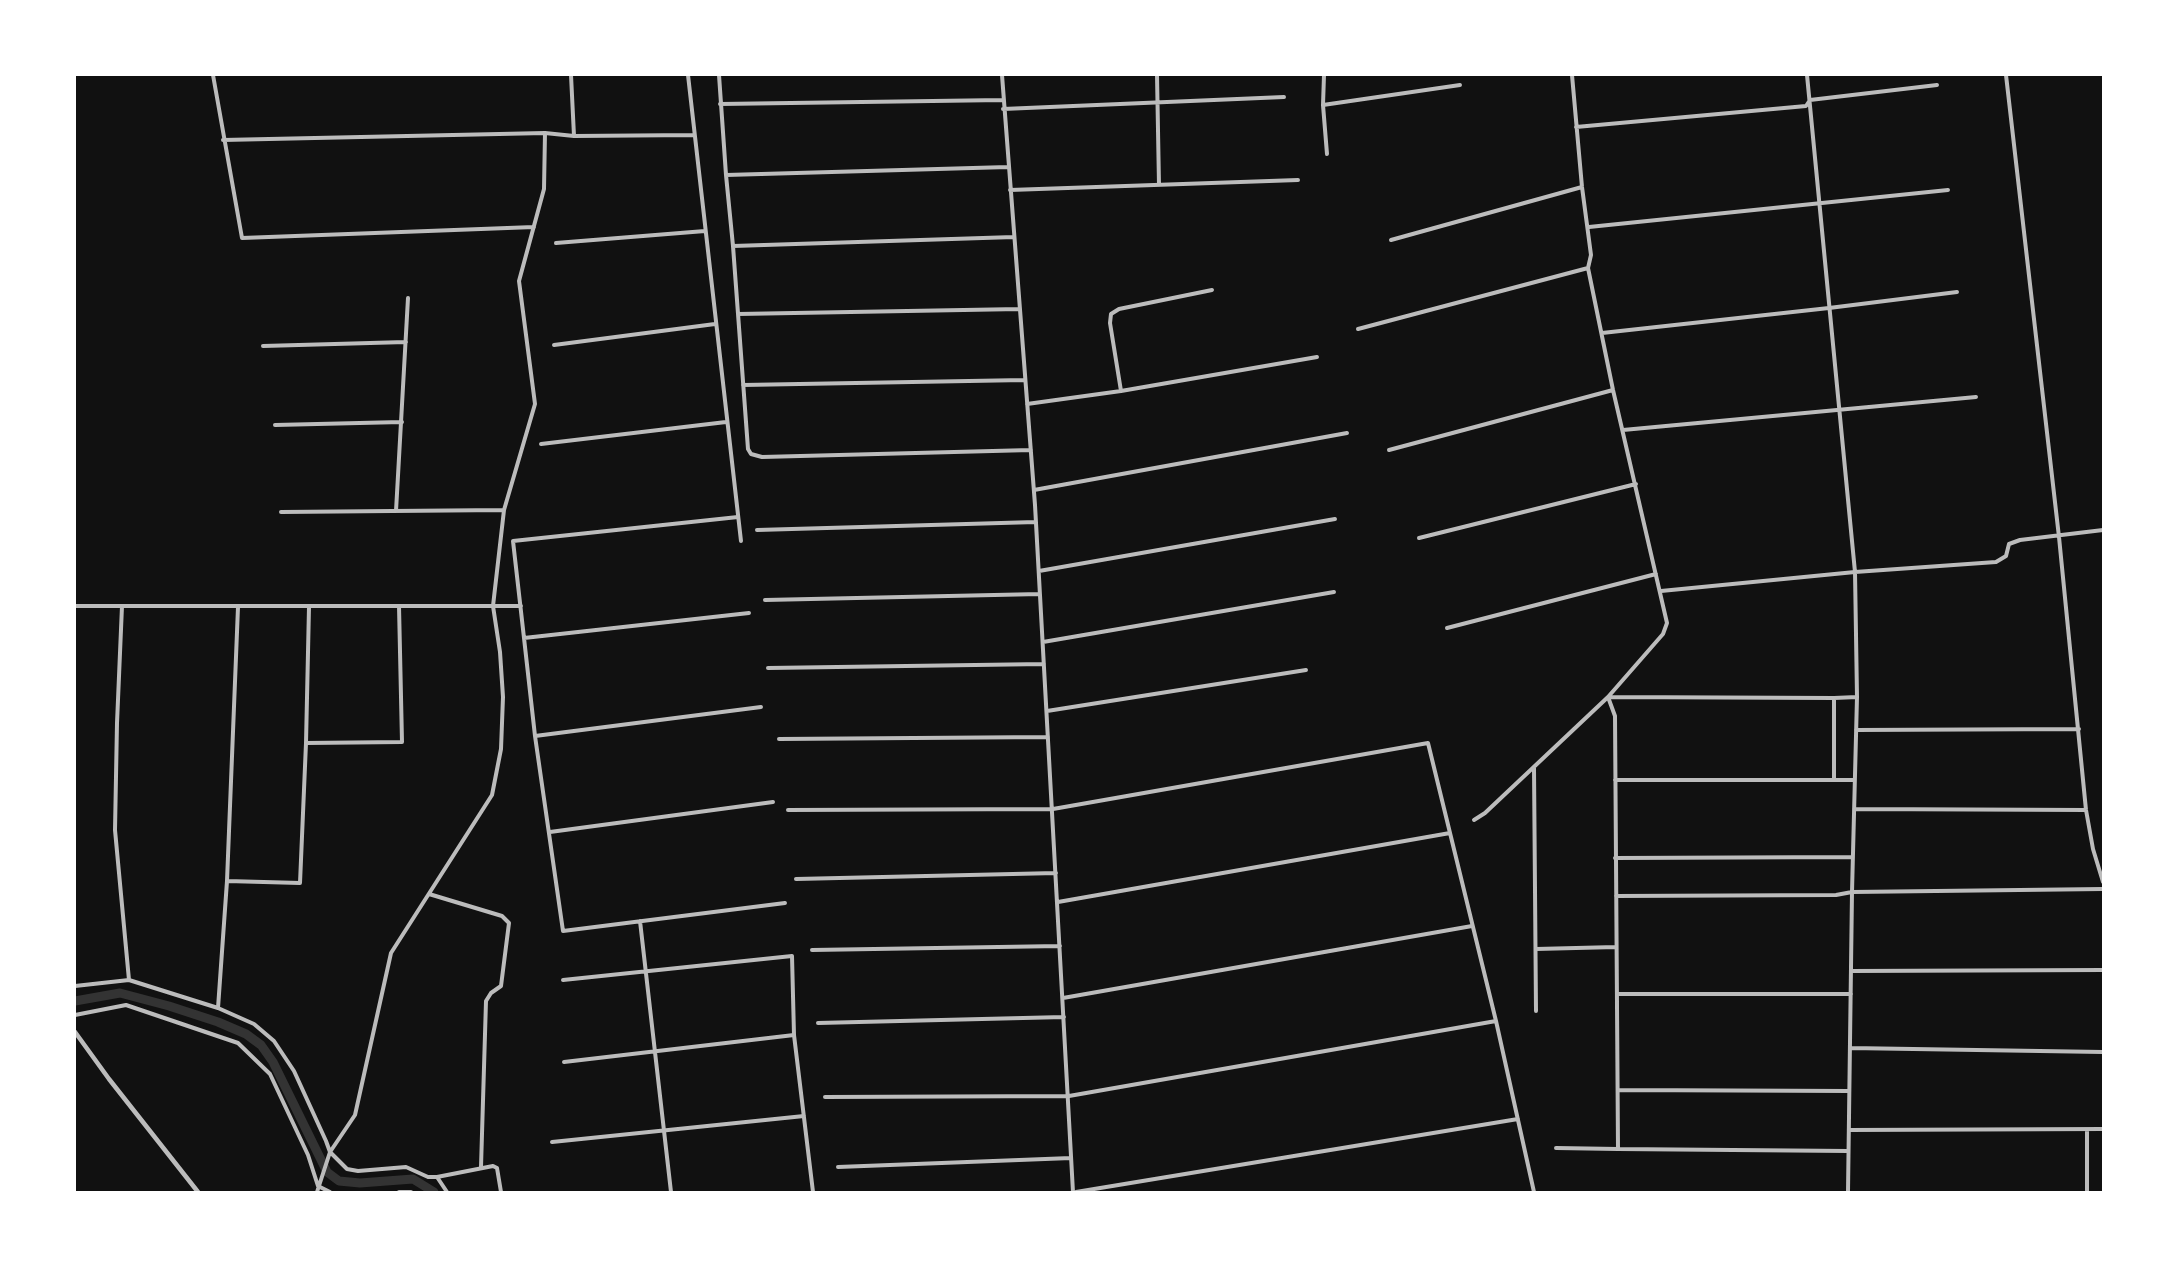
<!DOCTYPE html>
<style>
body{margin:0}
#map{position:relative;width:2178px;height:1267px;overflow:hidden;background:#111;font-family:Commissioner,sans-serif}
canvas{display:block}
.frame{position:absolute;inset:0;border:76px solid #fff;pointer-events:none}
</style>
<div id="map">
<canvas width="2178" height="1267"></canvas>
<div class="frame"></div>
</div>
<script>
const c = document.querySelector('canvas').getContext('2d');
c.lineJoin = 'round';
const shape = rows => new Path2D(rows.map(r => 'M' + r).join(''));
function stroke(path, color, width, dash) { c.strokeStyle = color; c.lineWidth = width; c.lineCap = dash ? 'butt' : 'round'; c.setLineDash(dash || []); c.stroke(path); }
const canal = shape([
 [75,1001,120,993,169,1006,218,1022,246,1034,261,1045,273,1062,327,1172,339,1181,360,1183,413,1179,434,1192]
]);
const minor = shape([
 [213,75,242,238,534,227],
 [571,75,574,136],
 [688,75,741,541],
 [719,75,726,175,1008,167],
 [1002,75,1035,505,1073,1192],
 [1157,75,1159,185],
 [1324,75,1323,105,1327,154],
 [1572,75,1582,187,1591,255,1588,268,1613,390,1667,623,1663,634,1608,697,1615,716,1618,1149,1848,1151],
 [1807,75,1855,572,1857,697,1852,892,1848,1192],
 [2006,75,2059,537,2086,810,2093,849,2103,882],
 [720,104,1003,100],
 [1323,105,1460,85],
 [1003,109,1284,97],
 [1576,127,1806,106,1810,100,1937,85],
 [223,140,545,133],
 [726,175,733,246,748,449,751,454,762,457,1031,450],
 [1010,190,1298,180],
 [1589,227,1948,190],
 [1391,240,1582,187],
 [556,243,705,231],
 [733,246,1014,237],
 [738,314,1020,309],
 [1358,329,1588,268],
 [1602,333,1829,308,1957,292],
 [554,345,715,324],
 [263,346,406,342],
 [743,385,1025,380],
 [1121,391,1110,323,1111,314,1119,309,1212,290],
 [1027,404,1121,391,1317,357],
 [275,425,402,422],
 [1623,430,1976,397],
 [541,444,726,422],
 [1389,450,1613,390],
 [1034,490,1347,433],
 [396,511,408,298],
 [281,512,504,510],
 [738,517,513,541,524,638,749,613],
 [757,530,1036,522],
 [1419,538,1636,484],
 [1039,571,1335,519],
 [1661,591,1855,572,1996,562,2006,556,2009,544,2020,540,2103,530],
 [765,600,1040,594],
 [75,606,521,606],
 [122,606,117,723,115,830,129,980],
 [238,607,227,881,300,883,306,743,309,607],
 [1447,628,1656,574],
 [524,638,535,736,563,931,785,903],
 [1043,642,1334,592],
 [768,668,1044,664],
 [1834,698,1857,697],
 [1047,711,1306,670],
 [1856,730,2079,729],
 [535,736,761,707],
 [779,739,1048,737],
 [306,743,402,742,399,606],
 [1534,768,1536,1011],
 [1615,780,1854,780],
 [1854,809,2086,810],
 [788,810,1053,809,1428,743,1496,1021,1534,1192],
 [1474,820,1485,813,1608,697,1834,698,1834,779],
 [550,832,773,802],
 [1615,858,1853,857],
 [796,879,1056,873],
 [429,894,502,916,509,923,501,986,491,993,486,1001,481,1167],
 [1616,896,1836,895,1852,892,2103,889],
 [1058,902,1450,833],
 [640,921,671,1192],
 [1536,949,1616,947],
 [812,950,1060,946],
 [1851,971,2103,970],
 [563,980,792,956,794,1035,813,1192],
 [75,986,129,980,218,1008,254,1024,274,1041,294,1071,326,1141,330,1152,347,1169,358,1171,406,1167,428,1177,437,1177,493,1166,497,1168,501,1192],
 [1617,994,1851,994],
 [1063,998,1472,926],
 [218,1008,227,881],
 [75,1015,126,1005,238,1043,270,1074,308,1155,318,1186,330,1192],
 [818,1023,1064,1017],
 [1850,1048,2103,1052],
 [564,1062,794,1035],
 [1618,1090,1849,1091],
 [825,1097,1069,1096,1496,1021],
 [1849,1130,2103,1129],
 [552,1142,804,1116],
 [1556,1148,1618,1149],
 [838,1167,1071,1158],
 [437,1177,447,1192],
 [317,1192,330,1152,355,1115,391,953,492,795,501,749,503,697,500,652,493,606,504,510,535,404,519,281,544,189,545,133,574,136,694,135],
 [399,1192,411,1192],
 [1076,1192,1518,1119],
 [2087,1192,2087,1130]
]);
const tertiary = shape([
 [75,1032,109,1079,198,1192]
]);
stroke(canal, '#333', 9);
stroke(minor, '#bcbcbc', 4);
stroke(tertiary, '#bcbcbc', 4.5);
</script>
